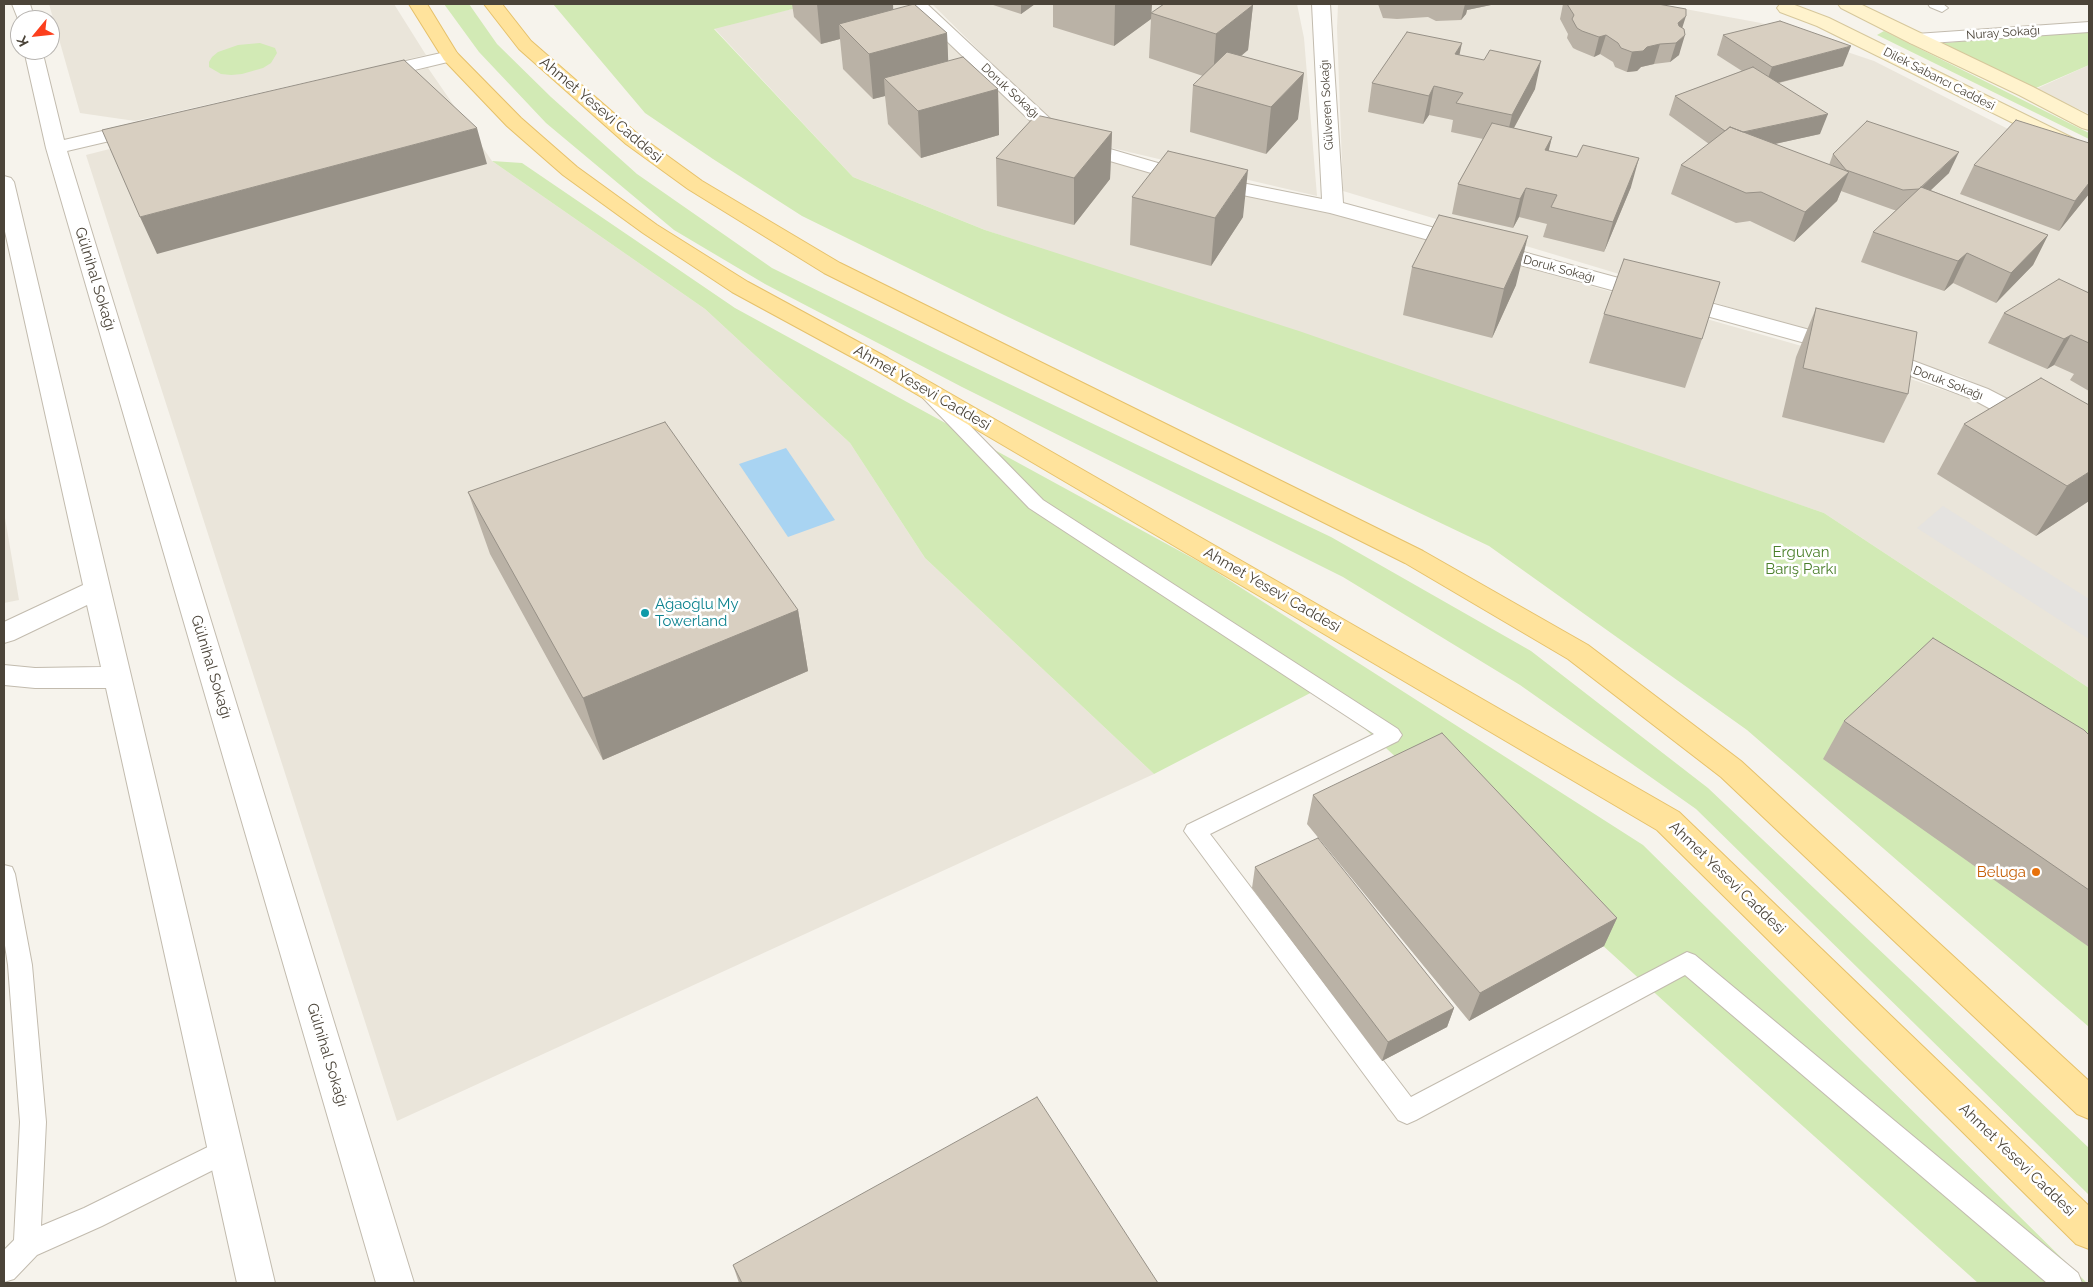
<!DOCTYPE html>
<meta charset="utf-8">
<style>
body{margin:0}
#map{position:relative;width:2093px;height:1287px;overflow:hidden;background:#f6f3ec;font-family:Raleway,sans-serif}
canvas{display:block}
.frame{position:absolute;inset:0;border:5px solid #4b4439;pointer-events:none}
.north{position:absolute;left:10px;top:10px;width:50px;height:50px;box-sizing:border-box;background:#fff;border:1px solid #b7b4b0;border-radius:50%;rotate:242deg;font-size:14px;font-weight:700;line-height:20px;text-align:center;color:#4b4439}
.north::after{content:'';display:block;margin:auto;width:18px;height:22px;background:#fc3f1d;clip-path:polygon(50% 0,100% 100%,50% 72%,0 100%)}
</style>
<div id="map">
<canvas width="2093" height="1287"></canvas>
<div class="frame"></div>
<div class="north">K</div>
</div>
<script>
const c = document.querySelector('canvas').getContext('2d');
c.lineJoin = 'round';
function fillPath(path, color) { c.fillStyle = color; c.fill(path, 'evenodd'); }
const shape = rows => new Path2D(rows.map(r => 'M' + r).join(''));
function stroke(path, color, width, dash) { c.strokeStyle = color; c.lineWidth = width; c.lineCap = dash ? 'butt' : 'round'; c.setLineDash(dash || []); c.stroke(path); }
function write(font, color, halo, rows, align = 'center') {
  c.font = font + ' Raleway,sans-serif'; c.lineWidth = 5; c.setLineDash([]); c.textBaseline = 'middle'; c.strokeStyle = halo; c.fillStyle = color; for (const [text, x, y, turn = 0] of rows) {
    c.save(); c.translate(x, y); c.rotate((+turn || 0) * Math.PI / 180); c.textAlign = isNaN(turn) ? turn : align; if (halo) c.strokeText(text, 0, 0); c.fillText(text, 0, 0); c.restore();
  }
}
const residential = shape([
 [49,4,394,4,426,55,135,121,80,113],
 [812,4,906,4,1056,142,1334,213,1872,366,1976,401,2089,461,2089,688,1824,513,985,230,853,177,714,28],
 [932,4,1297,4,1304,38,1317,196,1099,145,1044,115],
 [1338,4,1658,4,1761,23,1874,61,2089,170,2089,442,1962,377,1343,191,1337,28],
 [2089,65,2089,114,2036,89],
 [428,68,492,161,705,309,850,443,925,558,1154,774,397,1121,86,155],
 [4,512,19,600,4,603]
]);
const green = shape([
 [444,4,469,4,497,44,551,97,637,174,772,268,940,351,1331,537,1531,651,1708,788,2089,1148,2089,1195,1696,809,1520,685,1343,577,962,387,765,284,674,230,546,123,479,52],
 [553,4,812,4,714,29,853,177,985,230,1299,331,1824,513,2089,688,2089,1027,1747,730,1489,546,1004,315,802,216,713,159,645,113],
 [2089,28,2089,65,2036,88,1936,44],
 [1884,31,2089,133,2089,139,1877,35],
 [260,43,275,48,277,53,271,63,263,68,242,74,231,75,221,74,209,67,209,62,212,57,218,52,238,45],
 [492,161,522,163,735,308,1207,566,1643,845,2087,1283,1978,1283,1679,1015,1320,688,1154,774,925,558,850,443,705,309]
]);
const parking = shape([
 [1943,506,2089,599,2089,639,1917,528]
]);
const water = shape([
 [786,448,835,520,788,537,739,464]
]);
const service = shape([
 [1928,4,1943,4,1948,8,1942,12,1930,7,1928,4],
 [929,389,935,390,1043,500,1398,729,1402,735,1398,741,1210,834,1411,1097,1687,952,1695,955,2078,1273,2082,1283,2047,1283,1685,975,1416,1120,1407,1124,1398,1120,1184,831,1187,825,1374,734,1029,508,923,398,920,394,923,390,929,389],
 [4,865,12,867,15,874,32,965,46,1122,41,1226,84,1208,226,1138,235,1141,239,1150,235,1159,102,1226,37,1255,14,1279,4,1282,4,1250,14,1240,20,1122,8,965,4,939,4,865]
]);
const minor = shape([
 [12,4,30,4,35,20,20,20,20,24,12,4],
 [908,4,927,4,1058,126,1093,144,1192,173,1322,199,1312,4,1330,4,1343,203,1887,351,1988,389,2089,441,2089,459,2080,457,1972,399,1871,361,1330,213,1189,184,1079,152,1044,134,908,4],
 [24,50,42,50,64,140,141,122,148,124,151,128,148,132,67,151,414,1283,376,1283,46,148,24,50],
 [450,51,456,52,459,56,456,60,373,80,366,78,364,74,366,70,450,51],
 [4,176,11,178,14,182,275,1283,237,1283,106,688,35,688,4,685,4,665,35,668,101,667,87,605,14,640,4,643,4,622,83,585,4,227,4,176]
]);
const tertiary = shape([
 [2089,22,2089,32,1916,44,1910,43,1907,39,1910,35,1916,34,2089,22]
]);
const secondary = shape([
 [1780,4,1792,4,1829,18,2089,146,2089,159,2082,157,1817,26,1780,12,1777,8,1780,4],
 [1838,4,1860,4,2033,87,2089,116,2089,130,2082,128,2019,95,1910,43,1841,8,1838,4]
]);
const primary = shape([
 [409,4,427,4,457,53,521,118,577,167,657,225,748,282,888,358,1679,812,2089,1206,2089,1249,2076,1244,1657,830,872,368,732,292,643,233,563,175,507,126,444,60,409,4],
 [484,4,502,4,531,41,640,136,702,181,840,263,1423,551,1588,645,1741,761,2089,1081,2089,1119,2077,1114,1721,777,1568,659,1405,563,824,273,688,189,626,144,519,49,484,4]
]);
const wall = shape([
 [792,4,893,4,893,10,947,33,948,61,998,89,999,135,921,158,888,124,885,96,873,99,843,69,840,39,821,44,794,17],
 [990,4,1035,4,1021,14],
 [1053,4,1152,4,1151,13,1253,5,1248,50,1241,56,1298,119,1266,154,1190,132,1193,85,1203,76,1149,58,1151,19,1114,46,1053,27],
 [1377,4,1491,4,1491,5,1467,10,1466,14,1461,20,1436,21,1428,17,1397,19,1383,18,1378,4],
 [1563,4,1658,4,1682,28,1679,55,1670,62,1654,64,1641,67,1637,71,1627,72,1615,67,1613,62,1600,54,1594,57,1577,50,1573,48,1567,38,1568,34,1560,19],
 [1723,35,1843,66,1779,83,1820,134,1774,144,1829,165,1833,154,1949,173,1930,190,2048,235,2033,265,1996,303,1953,283,1944,291,1861,262,1873,232,1896,210,1894,210,1841,191,1837,201,1794,242,1750,221,1736,223,1671,194,1681,165,1709,144,1669,115,1675,96,1742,71,1717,55],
 [1460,55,1535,89,1514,128,1552,137,1548,151,1631,187,1604,252,1543,237,1547,224,1519,217,1513,228,1452,214,1458,184,1483,139,1451,132,1453,120,1429,115,1423,124,1368,112,1372,83],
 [1112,132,1110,179,1074,225,997,206,996,158],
 [2089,143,2089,194,2059,231,1960,194,1974,165],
 [1132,197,1243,217,1211,266,1130,245],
 [1412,267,1516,285,1492,338,1403,315],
 [2089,293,2089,391,2070,380,2074,374,2054,365,2047,369,1988,343,2004,313],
 [1816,308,1908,394,1884,443,1782,417,1796,357],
 [1604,314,1702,339,1685,388,1589,363],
 [2041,378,2089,501,2036,536,1937,474,1964,424],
 [468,492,798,610,808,671,603,760,490,554],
 [1844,721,2089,735,2089,947,1823,759],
 [1313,795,1617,918,1604,946,1469,1021,1307,824],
 [1255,867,1454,1008,1447,1027,1382,1061,1252,888],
 [733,1265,1158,1283,739,1283]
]);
const shadedWall = shape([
 [817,4,893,4,894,25,839,24,840,39,821,44],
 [1021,4,1035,4,1021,14],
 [1115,4,1152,4,1151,19,1114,46],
 [1465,4,1491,4,1491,5,1467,10,1466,14,1461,20],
 [1253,5,1248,50,1213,79,1216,34],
 [1686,16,1680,35,1678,23],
 [947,33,949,78,884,78,885,96,873,99,869,54],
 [1606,35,1600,54,1594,57,1599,37],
 [1685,35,1679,55,1670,62,1676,43],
 [1462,43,1456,71,1455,54],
 [1660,44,1654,64,1641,67,1637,71,1627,72,1632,52,1647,47],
 [1851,46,1843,66,1765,86,1772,67],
 [1541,61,1535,89,1505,144,1512,115],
 [1304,73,1298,119,1266,154,1271,107],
 [1434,86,1429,115,1423,124,1429,96],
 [998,89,999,135,921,158,918,111],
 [1828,114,1820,134,1725,155,1731,135],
 [477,128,487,164,157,254,140,217],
 [1112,132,1110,179,1074,225,1074,178],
 [1552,137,1545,166,1545,150],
 [1959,152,1949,173,1911,209,1920,189],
 [1639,158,1631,187,1604,252,1613,222],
 [1248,170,1243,217,1211,266,1215,218],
 [1849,172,1837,201,1794,242,1805,212],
 [2089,183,2089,194,2059,231,2075,201],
 [1526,188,1519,217,1513,228,1520,199],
 [2048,235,2033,265,1996,303,2011,273],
 [1528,236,1516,285,1492,338,1504,289],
 [1967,253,1953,283,1944,291,1958,261],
 [2071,335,2054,365,2047,369,2064,339],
 [2089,472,2089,501,2036,536,2067,486],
 [798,610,808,671,603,760,583,698],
 [1617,918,1604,946,1469,1021,1480,993],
 [1454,1008,1447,1027,1382,1061,1388,1042]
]);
const building = shape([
 [914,4,947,33,869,54,839,24,914,4],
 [1164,4,1248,4,1253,5,1216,34,1151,13,1164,4],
 [1567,4,1658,4,1686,9,1686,16,1678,23,1679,26,1684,29,1685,35,1676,43,1660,44,1647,47,1643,51,1632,52,1621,48,1618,43,1606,35,1599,37,1582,31,1577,28,1572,19,1574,15,1567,4],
 [1780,21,1851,46,1772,67,1723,35,1780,21],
 [1407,32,1462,43,1455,54,1484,60,1490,50,1541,61,1512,115,1456,103,1463,93,1434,86,1429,96,1372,83,1407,32],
 [1227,52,1304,73,1271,107,1193,85,1227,52],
 [963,57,998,89,918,111,884,78,963,57],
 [404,60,477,128,140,217,102,130,404,60],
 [1753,67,1828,114,1743,132,1730,127,1725,131,1675,96,1753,67],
 [1036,115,1112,132,1074,178,996,158,1036,115],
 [2016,120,2089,143,2089,183,2075,201,1974,165,2016,120],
 [1867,121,1959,152,1919,189,1903,190,1846,170,1833,154,1867,121],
 [1492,123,1552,137,1545,150,1577,157,1583,145,1639,158,1613,222,1551,207,1557,195,1526,188,1520,199,1458,184,1492,123],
 [1730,127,1849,172,1805,212,1761,192,1746,193,1681,165,1730,127],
 [1168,151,1248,170,1215,218,1132,197,1168,151],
 [1921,187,2048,235,2011,273,1967,253,1958,261,1873,232,1921,187],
 [1439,215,1528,236,1504,289,1412,267,1439,215],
 [1624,259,1720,282,1702,339,1604,314,1624,259],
 [2059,279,2089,293,2089,343,2071,335,2064,339,2004,313,2059,279],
 [1816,308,1917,332,1908,394,1803,368,1816,308],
 [2041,378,2089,405,2089,472,2067,486,1964,424,2041,378],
 [665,422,798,610,583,698,468,492,665,422],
 [1933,638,2084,730,2089,735,2089,890,1844,721,1933,638],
 [1442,733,1617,918,1480,993,1313,795,1442,733],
 [1318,838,1454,1008,1388,1042,1255,867,1318,838],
 [1037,1097,1158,1283,742,1283,733,1265,1037,1097]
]);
const markers = [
 [645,613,5,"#0f9aa8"],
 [2036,872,5,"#e8710a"]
];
const farStreetnames = [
 ["Nuray Sokağı",2003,33,-4],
 ["Dilek Sabancı Caddesi",1939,79,27],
 ["Doruk Sokağı",1010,91,43],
 ["Gülveren Sokağı",1327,105,-93],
 ["Doruk Sokağı",1559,269,15],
 ["Doruk Sokağı",1948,383,21]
];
const streetNames = [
 ["Ahmet Yesevi Caddesi",601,110,40],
 ["Gülnihal Sokağı",95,279,73],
 ["Ahmet Yesevi Caddesi",922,388,30],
 ["Ahmet Yesevi Caddesi",1272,590,30],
 ["Gülnihal Sokağı",211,667,73],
 ["Ahmet Yesevi Caddesi",1727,878,44],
 ["Gülnihal Sokağı",327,1055,73],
 ["Ahmet Yesevi Caddesi",2017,1160,44]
];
const parkNames = [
 ["Erguvan",1801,552],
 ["Barış Parkı",1801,569]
];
const cultureNames = [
 ["Ağaoğlu My",655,604],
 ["Towerland",655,621]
];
const foodNames = [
 ["Beluga",2026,872]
];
fillPath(residential, '#eae5da');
fillPath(green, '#d2eab5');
fillPath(parking, '#e5e3e0');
fillPath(water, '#a9d4f2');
stroke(service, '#c2bbae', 2);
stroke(minor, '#c2bbae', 2);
stroke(tertiary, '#c2bbae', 2);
stroke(secondary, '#d6c79b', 2);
stroke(primary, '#e6c16a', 2);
fillPath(service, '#fff');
fillPath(minor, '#fff');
fillPath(tertiary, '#fff');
fillPath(secondary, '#fff3cd');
fillPath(primary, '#ffe39c');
fillPath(wall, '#bab2a6');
fillPath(shadedWall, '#979187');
fillPath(building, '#d8cfc1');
stroke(building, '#979187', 1);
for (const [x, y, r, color] of markers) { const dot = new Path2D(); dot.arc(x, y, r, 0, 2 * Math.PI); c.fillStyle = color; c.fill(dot); stroke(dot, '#fff', 2); }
write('12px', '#4b4439', '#fff', farStreetnames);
write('15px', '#4b4439', '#fff', streetNames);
write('15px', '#4a7f2a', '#fff', parkNames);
write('15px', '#0d838f', '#fff', cultureNames, 'left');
write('15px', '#c56008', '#fff', foodNames, 'right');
</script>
